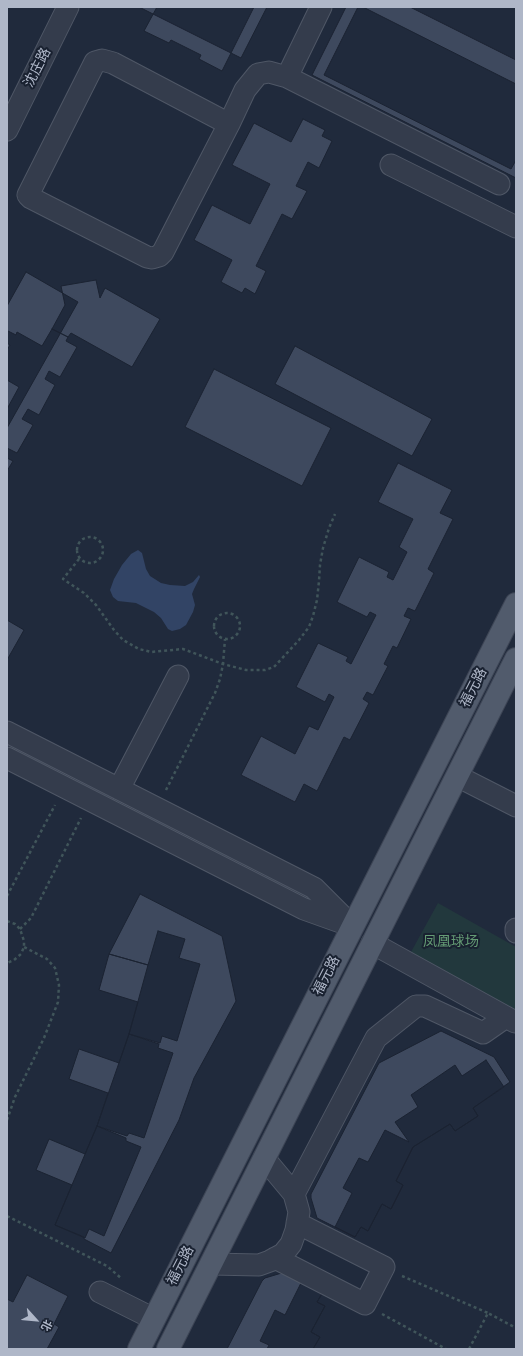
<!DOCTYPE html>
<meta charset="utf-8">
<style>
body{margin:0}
#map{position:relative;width:523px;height:1356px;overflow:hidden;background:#202a3c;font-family:Poppins,"Noto Sans SC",sans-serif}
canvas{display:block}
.frame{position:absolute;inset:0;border:8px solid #afb7c8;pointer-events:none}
.north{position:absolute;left:16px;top:1300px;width:40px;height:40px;-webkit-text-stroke:3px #192130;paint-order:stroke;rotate:117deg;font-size:11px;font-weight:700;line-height:16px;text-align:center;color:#afb7c8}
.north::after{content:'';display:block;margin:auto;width:14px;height:18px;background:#afb7c8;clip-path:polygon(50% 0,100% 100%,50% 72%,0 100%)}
</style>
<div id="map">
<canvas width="523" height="1356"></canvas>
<div class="frame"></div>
<div class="north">北</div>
</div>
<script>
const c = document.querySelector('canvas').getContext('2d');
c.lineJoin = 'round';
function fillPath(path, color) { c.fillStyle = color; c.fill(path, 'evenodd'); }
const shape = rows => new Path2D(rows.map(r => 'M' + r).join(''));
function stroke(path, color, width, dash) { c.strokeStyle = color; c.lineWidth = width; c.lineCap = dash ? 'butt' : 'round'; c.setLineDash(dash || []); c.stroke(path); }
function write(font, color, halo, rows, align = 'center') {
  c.font = font + ' Poppins,"Noto Sans SC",sans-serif'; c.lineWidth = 4; c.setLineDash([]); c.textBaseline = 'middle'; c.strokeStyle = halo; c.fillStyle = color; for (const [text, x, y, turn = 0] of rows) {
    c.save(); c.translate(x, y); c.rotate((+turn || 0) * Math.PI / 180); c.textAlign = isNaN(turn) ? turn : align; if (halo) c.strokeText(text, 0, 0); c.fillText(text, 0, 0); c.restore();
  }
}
const green = shape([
 [438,903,516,947,516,1010,411,952]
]);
const water = shape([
 [138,550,142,553,146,569,150,576,161,583,170,585,185,586,193,582,199,575,200,577,194,589,192,594,195,605,193,612,186,625,180,629,172,631,168,629,161,618,154,612,136,603,118,601,113,597,110,590,114,579,122,565,131,554]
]);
const building = shape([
 [139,7,267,7,241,58,139,7],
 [157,7,254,7,222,71,199,59,201,55,171,40,169,43,144,31,157,7],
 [346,7,410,7,516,60,516,178,312,75,346,7],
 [358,7,363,7,516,84,516,160,511,169,324,75,358,7],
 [303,119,325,130,322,136,332,141,319,168,308,162,296,186,307,191,292,219,282,214,256,266,266,271,255,294,245,288,242,293,221,282,232,260,194,240,212,205,250,224,270,184,232,165,254,123,291,142,303,119],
 [26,272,78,302,7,428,7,306,26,272],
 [96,280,100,298,105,288,160,319,132,367,71,333,68,337,52,329,65,305,61,286,96,280],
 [52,329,68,337,66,341,77,347,60,377,49,371,45,379,55,385,39,415,28,409,22,419,33,425,17,453,7,448,7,409,19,387,7,380,7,350,10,345,7,343,7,332,8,331,16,335,17,332,42,346,52,329],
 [295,346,432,419,412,456,275,384,295,346],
 [214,369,331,428,302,486,185,427,214,369],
 [7,458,13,461,7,471,7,458],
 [398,463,452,490,440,513,453,519,428,569,434,573,415,611,408,608,404,616,411,619,397,648,393,646,384,664,388,666,373,695,367,692,363,699,369,703,350,740,344,737,317,791,304,784,295,802,241,775,261,736,295,754,309,726,318,730,334,697,329,694,325,702,296,687,318,643,348,657,346,661,351,664,376,615,370,612,367,617,337,602,359,557,389,572,387,577,393,580,407,552,399,547,413,519,378,502,398,463],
 [7,620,24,630,7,660,7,620],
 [140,894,222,936,236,1001,194,1078,179,1120,111,1253,84,1239,84,1237,55,1225,97,1126,129,1034,148,965,109,954,140,894],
 [158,931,185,939,179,958,200,964,177,1041,162,1036,160,1043,129,1034,138,1002,99,990,109,954,148,965,158,931],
 [441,1031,494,1057,510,1082,473,1108,478,1116,455,1131,450,1124,413,1147,396,1181,403,1185,391,1209,382,1204,368,1231,361,1227,355,1237,317,1218,311,1198,311,1194,379,1063,441,1031],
 [129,1034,159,1044,158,1048,173,1053,144,1138,129,1133,127,1136,97,1126,108,1093,69,1079,79,1049,119,1063,129,1034],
 [486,1060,504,1087,473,1108,478,1116,455,1131,450,1124,413,1147,396,1181,403,1185,391,1209,382,1204,368,1231,361,1227,355,1237,335,1227,352,1193,343,1188,359,1158,368,1162,385,1130,409,1142,395,1122,418,1107,411,1095,455,1065,462,1076,486,1060],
 [97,1126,126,1138,126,1141,141,1147,104,1236,89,1229,85,1238,55,1225,72,1185,36,1170,49,1139,85,1154,97,1126],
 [285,1272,323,1292,317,1302,325,1306,311,1332,320,1337,313,1349,227,1349,262,1281,265,1278,285,1272],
 [27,1275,68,1296,54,1324,59,1327,47,1349,7,1349,7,1299,13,1302,27,1275],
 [302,1281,323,1292,317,1302,325,1306,311,1332,320,1337,313,1349,267,1349,269,1345,260,1341,275,1310,285,1315,302,1281]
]);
const path = shape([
 '77 550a13 13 0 1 1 26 0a13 13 0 1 1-26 0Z',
 [79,559,63,579,84,593,96,605,114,630,123,640,139,649,151,652,183,649,223,664,246,670,265,670,274,667,299,640,309,627,313,616,317,600,319,581,320,565,323,548,329,528,335,514],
 '214 626a13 13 0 1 1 26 0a13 13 0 1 1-26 0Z',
 [166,790,215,693,220,679,223,664,225,639],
 [7,896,55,805],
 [7,921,15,924,20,929,24,941,24,947,21,954,14,960,7,963],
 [20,929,31,918,81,818],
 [7,1120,15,1097,44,1038,58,1002,59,985,55,968,47,959,24,947],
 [7,1216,107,1266,122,1279],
 [402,1276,488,1313],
 [382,1314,446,1349],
 [469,1349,488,1313,516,1328]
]);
const minor = shape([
 [287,77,321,7],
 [229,124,113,63,102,60,95,62,28,195,31,198,147,257,152,258,159,256,163,252,185,209,229,124,245,90,258,74,269,72,287,77,499,184],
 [7,130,68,7],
 [391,165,516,227],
 [7,732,314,888,352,926],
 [7,758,304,909,346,924],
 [457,776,516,806],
 [119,789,178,676],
 [516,929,516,932],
 [372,943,515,1022],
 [294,1194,376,1038,416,1006,425,1006,483,1033,506,1017],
 [275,1258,365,1304,384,1267,297,1223],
 [211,1264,259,1265,270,1261,283,1254,291,1244,296,1230,299,1212,294,1194,264,1158],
 [100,1292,154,1319]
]);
const major = shape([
 [139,1349,516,604],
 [168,1349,516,659]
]);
const streetNames = [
 ["沈庄路",38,68,-63],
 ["福元路",474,688,-63],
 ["福元路",327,976,-63],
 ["福元路",181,1266,-63]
];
const parkNames = [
 ["凤凰球场",451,942]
];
fillPath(green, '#22383d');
fillPath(water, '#324465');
fillPath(building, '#3e495e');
stroke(building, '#1b2332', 1);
stroke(minor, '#4f5766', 23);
stroke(major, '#3d4555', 24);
stroke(path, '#40555a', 2.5, [3, 3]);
stroke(minor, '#343c4c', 21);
stroke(major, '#515b6c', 22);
write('14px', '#afb7c8', '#192130', streetNames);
write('14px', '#649b74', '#192130', parkNames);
</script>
